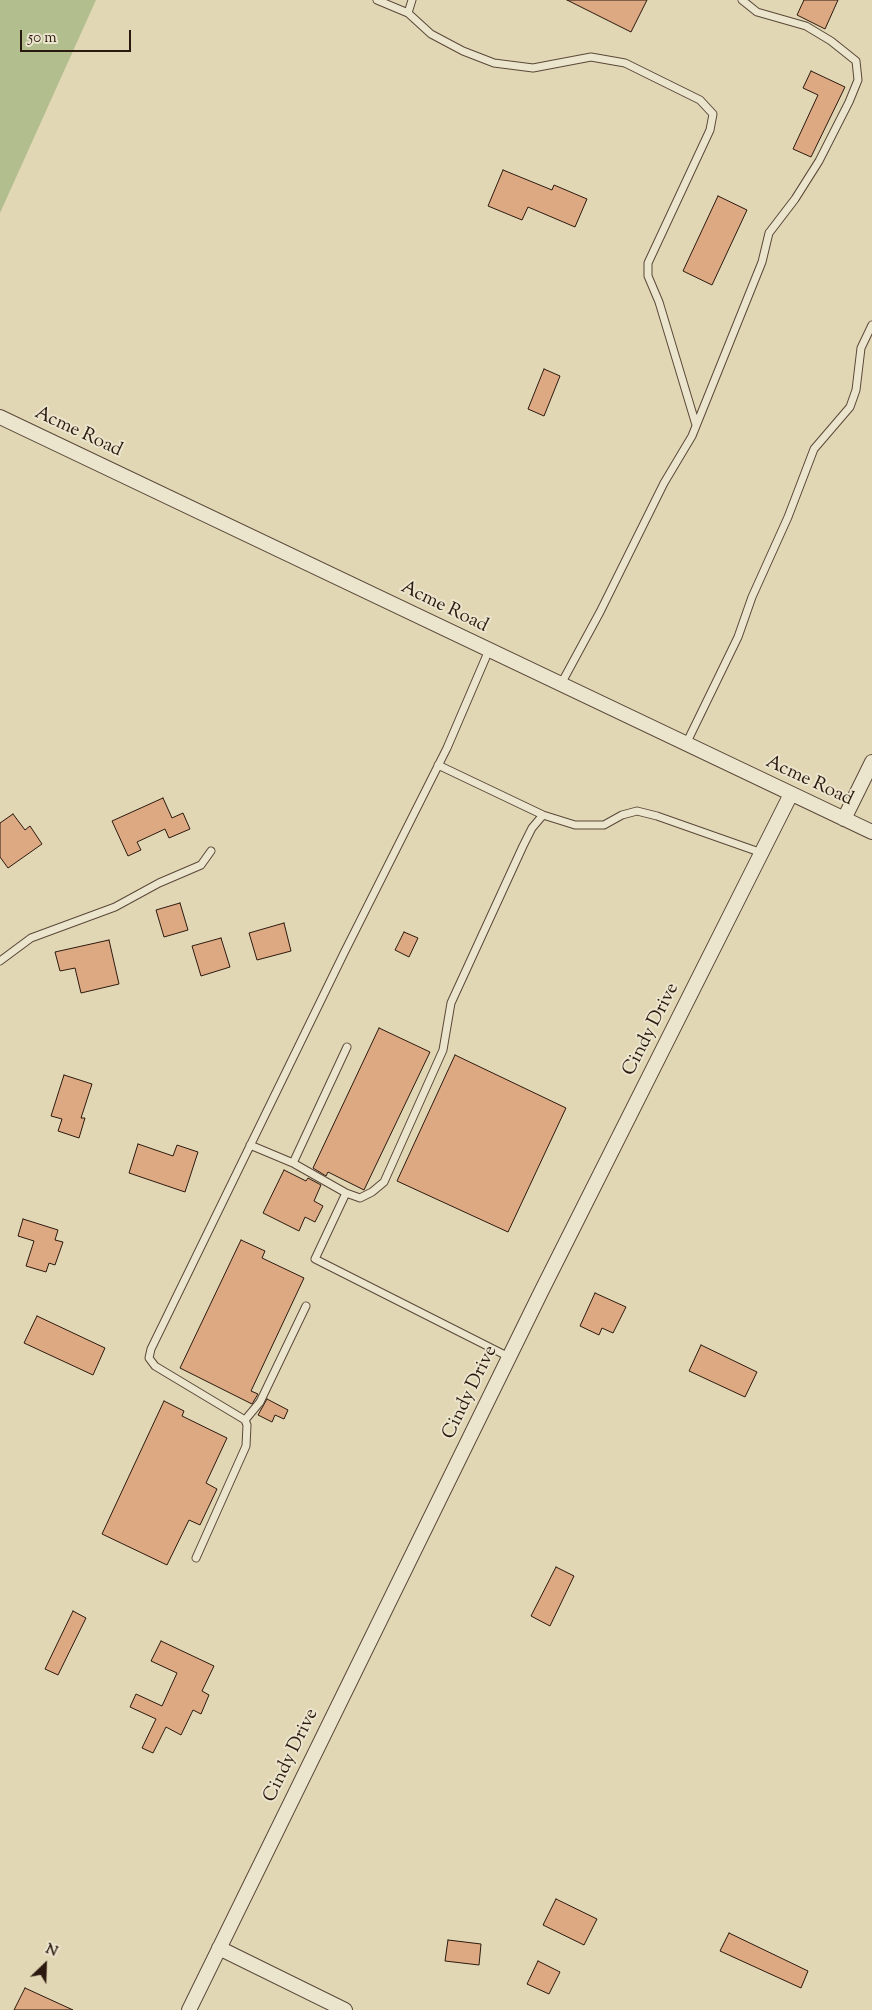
<!DOCTYPE html>
<style>
body{margin:0}
#map{position:relative;width:872px;height:2010px;overflow:hidden;background:#e2d7b4;font-family:"Sorts Mill Goudy",serif}
canvas{display:block}
.north{position:absolute;left:20px;top:1940px;width:50px;height:50px;-webkit-text-stroke:4px #ece5ce;paint-order:stroke;rotate:24deg;font-size:14px;font-weight:700;line-height:20px;text-align:center;color:#2b190f}
.north::after{content:'';display:block;margin:auto;width:18px;height:22px;background:#2b190f;clip-path:polygon(50% 0,100% 100%,50% 72%,0 100%)}
.scale{position:absolute;left:20px;top:30px;width:111px;height:22px;box-sizing:border-box;border:2px solid #2b190f;border-top:0;padding-left:6px;font-size:15px;line-height:18px;white-space:nowrap;color:#2b190f;-webkit-text-stroke:4px #ece5ce;paint-order:stroke}
</style>
<div id="map">
<canvas width="872" height="2010"></canvas>
<div class="north">N</div>
<div class="scale">50 m</div>
</div>
<script>
const c = document.querySelector('canvas').getContext('2d');
c.lineJoin = 'round';
function fillPath(path, color) { c.fillStyle = color; c.fill(path, 'evenodd'); }
const shape = rows => new Path2D(rows.map(r => 'M' + r).join(''));
function stroke(path, color, width, dash) { c.strokeStyle = color; c.lineWidth = width; c.lineCap = dash ? 'butt' : 'round'; c.setLineDash(dash || []); c.stroke(path); }
function write(font, color, halo, rows, align = 'center') {
  c.font = font + ' "Sorts Mill Goudy",serif'; c.lineWidth = 4; c.setLineDash([]); c.textBaseline = 'middle'; c.strokeStyle = halo; c.fillStyle = color; for (const [text, x, y, turn = 0] of rows) {
    c.save(); c.translate(x, y); c.rotate((+turn || 0) * Math.PI / 180); c.textAlign = isNaN(turn) ? turn : align; if (halo) c.strokeText(text, 0, 0); c.fillText(text, 0, 0); c.restore();
  }
}
const green = shape([
 [0,0,96,0,0,213]
]);
const building = shape([
 [567,0,647,0,631,32,567,0],
 [804,0,838,0,825,29,797,15,804,0],
 [811,71,845,87,811,157,793,149,818,95,803,88,811,71],
 [503,170,552,190,554,185,587,199,575,227,528,207,522,220,488,206,503,170],
 [718,196,747,210,712,285,683,271,718,196],
 [544,369,560,376,544,416,528,409,544,369],
 [163,798,172,818,183,813,190,829,169,838,165,829,137,842,141,850,128,856,112,821,163,798],
 [13,814,25,830,30,826,42,844,8,868,0,857,0,823,13,814],
 [180,903,188,930,164,937,156,910,180,903],
 [284,923,291,951,257,960,249,933,284,923],
 [404,932,418,938,409,957,395,950,404,932],
 [221,938,230,967,201,976,192,946,221,938],
 [109,940,119,984,81,993,75,968,60,971,55,952,109,940],
 [379,1028,430,1052,364,1190,328,1172,326,1176,313,1168,379,1028],
 [455,1055,566,1108,508,1232,397,1181,455,1055],
 [64,1075,92,1084,81,1118,85,1118,79,1138,58,1131,62,1119,51,1116,64,1075],
 [138,1144,173,1156,177,1145,198,1152,185,1192,129,1173,138,1144],
 [284,1170,306,1181,308,1178,321,1185,314,1201,323,1206,315,1222,305,1217,299,1231,263,1213,284,1170],
 [23,1219,58,1230,55,1240,63,1242,55,1265,49,1263,46,1272,26,1266,34,1241,18,1236,23,1219],
 [241,1240,265,1251,262,1258,304,1278,251,1391,258,1394,252,1404,180,1368,241,1240],
 [595,1293,626,1307,613,1333,602,1328,599,1335,580,1326,595,1293],
 [37,1316,105,1348,93,1375,24,1343,37,1316],
 [701,1345,757,1372,745,1397,689,1371,701,1345],
 [267,1399,288,1410,284,1419,275,1415,272,1422,258,1415,267,1399],
 [164,1401,184,1411,182,1416,227,1438,206,1483,217,1489,200,1525,189,1520,167,1565,102,1534,164,1401],
 [556,1567,574,1576,550,1626,531,1616,556,1567],
 [73,1611,86,1618,58,1675,45,1669,73,1611],
 [161,1641,214,1666,202,1691,209,1695,201,1714,193,1710,181,1735,166,1727,153,1753,142,1748,156,1719,130,1707,136,1694,162,1706,177,1673,151,1661,161,1641],
 [556,1899,597,1919,584,1945,543,1925,556,1899],
 [729,1933,808,1971,801,1988,720,1951,729,1933],
 [448,1940,481,1944,479,1965,445,1961,448,1940],
 [538,1961,560,1972,549,1994,527,1984,538,1961],
 [25,1988,73,2010,14,2010,25,1988]
]);
const lane = shape([
 [377,0,408,13,431,34,463,51,494,63,533,68,591,57,625,63,700,100,713,114,710,130,648,263,648,276,659,302,696,425],
 [408,13,412,0],
 [561,684,600,612,664,483,692,436,762,262,769,233,795,199,819,161,849,102,858,80,856,61,831,41,806,26,757,12,742,0],
 [686,744,738,637,752,597,788,517,814,449,850,407,856,390,861,348,872,325],
 [438,765,543,815,575,825,604,825,622,815,637,811,657,816,762,853],
 [0,961,31,938,115,907,159,883,201,865,211,851],
 [347,1047,293,1163,346,1193,315,1259,509,1357],
 [250,1145,293,1163],
 [346,1193,360,1198,372,1192,384,1182,443,1050,451,1003,523,846,532,828,543,815],
 [245,1420,260,1402,306,1306],
 [196,1558,246,1446,247,1425,245,1420,155,1366,149,1358,151,1349,344,953,447,748,489,650]
]);
const street = shape([
 [0,417,872,832],
 [844,819,872,762],
 [219,1948,345,2010],
 [189,2010,541,1292,791,794]
]);
const streetNames = [
 ["Acme Road",78,433,25],
 ["Acme Road",444,608,26],
 ["Acme Road",809,782,25],
 ["Cindy Drive",652,1030,-63],
 ["Cindy Drive",471,1393,-64],
 ["Cindy Drive",292,1756,-64]
];
fillPath(green, '#b2be8e');
fillPath(building, '#dda982');
stroke(building, '#2b190f', 1);
stroke(lane, '#594838', 9);
stroke(street, '#594838', 16);
stroke(lane, '#ece5ce', 7);
stroke(street, '#ece5ce', 14);
write('19px', '#2b190f', '#ece5ce', streetNames);
</script>
